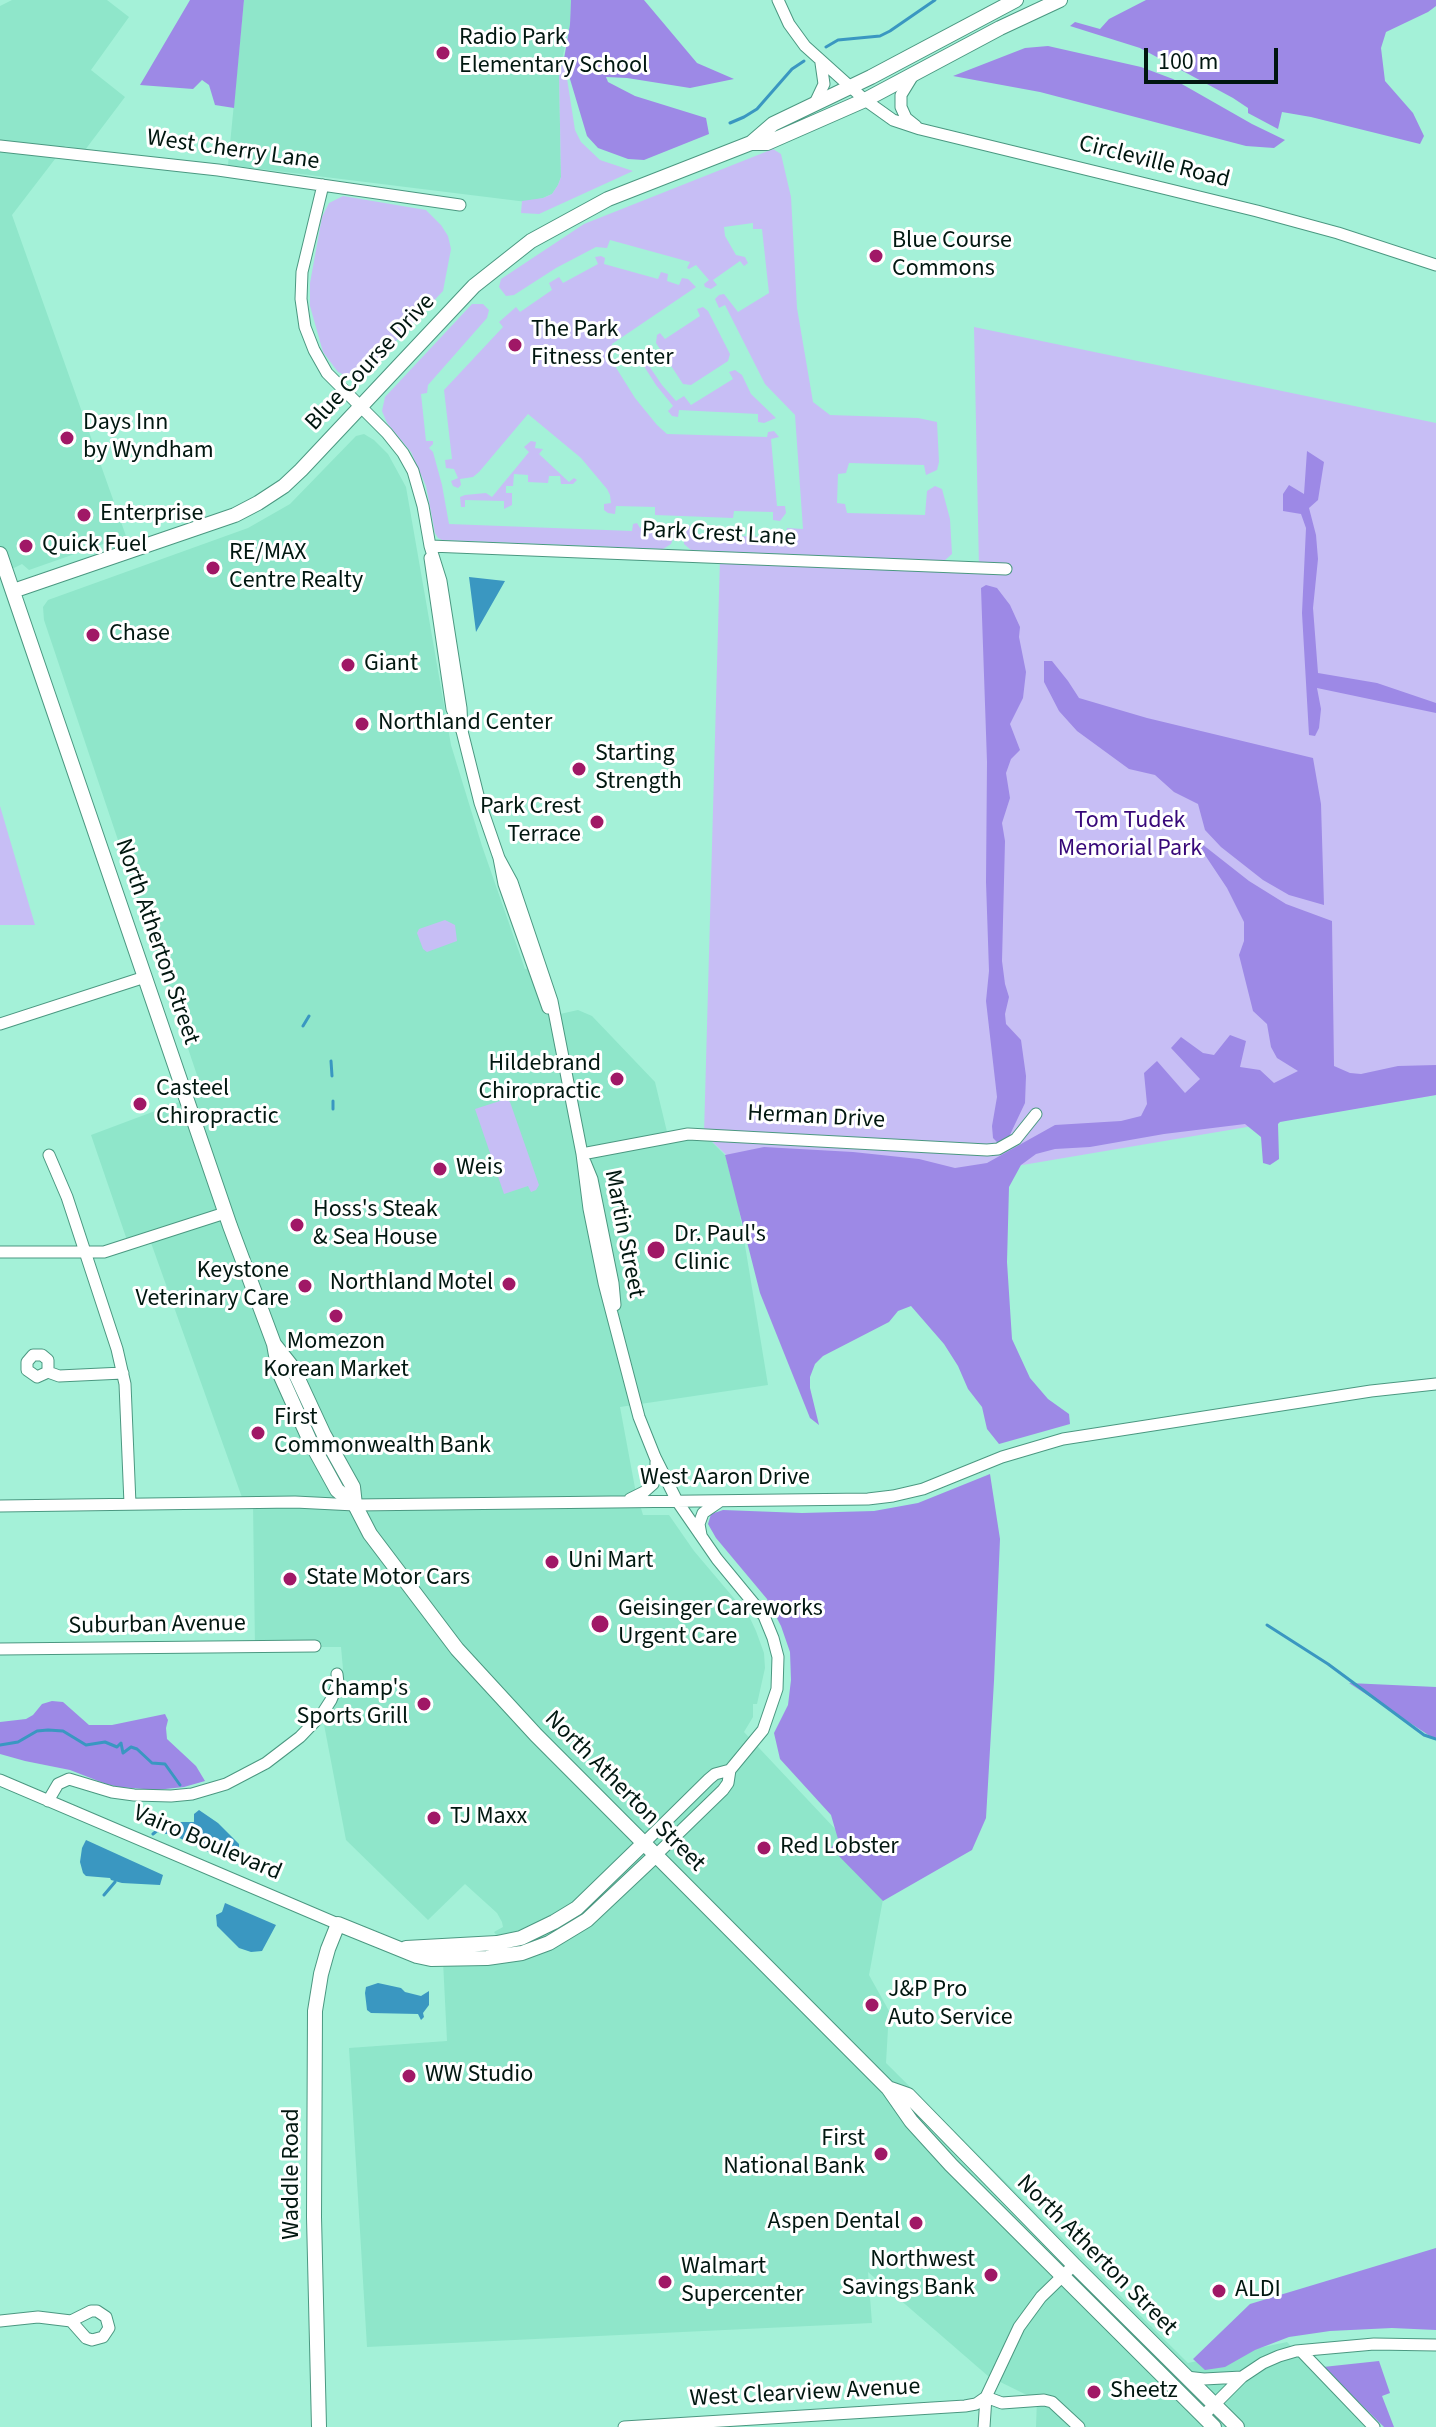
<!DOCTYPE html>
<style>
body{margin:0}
#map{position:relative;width:1436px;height:2427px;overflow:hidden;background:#a4f1d8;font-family:"Source Sans 3",sans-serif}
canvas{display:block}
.scale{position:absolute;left:1144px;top:48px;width:134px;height:36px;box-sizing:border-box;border:4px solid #011710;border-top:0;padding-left:10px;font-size:24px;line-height:28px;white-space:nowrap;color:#011710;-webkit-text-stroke:6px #fff;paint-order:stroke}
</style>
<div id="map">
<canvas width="1436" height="2427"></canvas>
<div class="scale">100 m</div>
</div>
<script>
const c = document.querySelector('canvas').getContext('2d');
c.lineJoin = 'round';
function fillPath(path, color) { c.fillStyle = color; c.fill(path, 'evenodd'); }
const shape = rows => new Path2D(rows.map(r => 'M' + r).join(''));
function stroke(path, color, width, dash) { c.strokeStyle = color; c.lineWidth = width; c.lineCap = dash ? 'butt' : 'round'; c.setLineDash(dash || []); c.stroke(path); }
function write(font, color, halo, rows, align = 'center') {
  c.font = font + ' "Source Sans 3",sans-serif'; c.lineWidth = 6; c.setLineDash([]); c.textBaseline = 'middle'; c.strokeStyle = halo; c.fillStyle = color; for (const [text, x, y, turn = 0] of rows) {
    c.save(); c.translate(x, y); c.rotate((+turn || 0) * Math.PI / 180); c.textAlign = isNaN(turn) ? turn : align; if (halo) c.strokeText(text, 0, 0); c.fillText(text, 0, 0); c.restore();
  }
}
const built = shape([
 [12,0,107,0,129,17,91,70,125,97,85,150,65,146,12,215,126,536,29,570,22,564,0,575,0,6],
 [244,0,571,0,570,24,559,73,561,177,558,185,552,194,543,198,527,202,228,165],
 [364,434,374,440,388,454,406,487,451,745,482,846,525,969,543,965,560,1014,578,1010,592,1016,655,1082,668,1136,704,1134,725,1155,738,1203,768,1385,620,1407,635,1488,643,1515,669,1515,694,1551,749,1616,756,1631,764,1653,765,1668,757,1704,753,1704,753,1717,744,1732,886,1883,869,1975,889,2011,886,2063,1188,2363,1287,2342,1368,2427,1036,2427,1037,2400,988,2376,868,2272,872,2323,367,2347,349,2048,447,2041,442,1941,497,1936,494,1932,503,1927,502,1922,497,1913,465,1884,428,1920,346,1840,322,1714,343,1669,341,1647,255,1647,253,1504,244,1503,150,1240,129,1246,91,1135,203,1093,44,620,43,607,48,600,248,528,290,504,356,436]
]);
const green = shape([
 [564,59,575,130,581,142,600,160,633,171,539,214,521,213,522,201,543,198,552,194,558,185,561,177,559,73],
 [773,149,781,154,791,197,797,308,813,402,830,415,918,418,937,422,939,462,937,470,926,475,924,465,849,463,846,473,838,474,837,503,845,504,847,513,925,515,927,491,935,486,942,489,950,519,952,554,944,561,691,550,684,544,684,526,690,526,690,534,786,538,787,528,803,529,795,415,765,384,725,305,719,308,715,299,719,295,724,294,738,312,769,293,762,229,753,229,753,223,724,227,725,236,736,255,745,257,748,263,744,266,740,261,713,280,717,285,711,289,705,287,704,284,709,280,696,265,689,269,687,268,690,262,610,240,607,248,596,247,556,268,514,295,506,296,499,287,501,279,584,224],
 [343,196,426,210,441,225,448,236,451,249,443,291,361,378,353,379,338,372,323,352,310,306,310,283,322,217,329,203],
 [601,256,605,258,604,264,658,279,661,272,668,274,667,281,679,285,682,278,688,279,696,287,612,344,610,358,635,398,657,425,667,434,767,437,768,432,774,431,779,437,771,439,777,506,785,506,786,513,780,521,773,520,773,512,734,511,733,518,655,515,655,507,616,506,615,514,608,513,604,510,604,504,611,503,610,495,607,489,581,458,528,414,479,472,473,477,460,479,461,485,458,488,453,486,451,481,458,478,454,469,446,468,445,460,452,459,444,390,503,327,499,322,516,307,520,312,552,290,549,283,559,277,563,283,598,264,595,257],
 [472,304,483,304,489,310,487,318,428,385,427,393,421,394,426,441,433,441,433,444,429,448,433,452,442,485,449,524,632,531,633,524,637,523,640,528,645,525,645,532,666,533,667,525,675,533,671,544,663,549,442,540,438,538,435,533,426,486,411,452,387,423,382,411,385,397],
 [703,307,708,311,730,354,728,361,691,385,683,384,656,343,657,335,660,333,665,339,700,316,697,309],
 [974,327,1436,423,1436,1095,993,1170,737,1165,704,1134,720,557,979,568],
 [646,348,649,352,643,357,662,385,676,401,684,396,691,405,733,379,729,372,735,370,742,375,751,394,776,418,764,423,758,422,758,414,679,410,678,417,672,416,668,411,673,406,656,385,640,360,633,363,631,355,637,349,639,355],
 [531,441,536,442,535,448,543,449,539,454,569,482,574,478,577,480,573,484,561,484,560,476,549,476,548,483,528,482,528,475,514,474,513,486,506,486,506,493,512,493,512,505,504,509,504,501,465,500,465,507,461,507,460,497,465,495,486,493,492,497,529,452,524,447],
 [0,806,35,925,0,925],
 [445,920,455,925,457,941,427,952,423,949,417,933,419,929],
 [506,1099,510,1102,539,1185,536,1190,531,1192,528,1186,504,1194,475,1109]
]);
const forest = shape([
 [190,0,244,0,234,108,215,105,209,85,202,80,193,89,140,85],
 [571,0,644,0,697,63,734,79,690,88,627,78,606,77,608,82,635,96,706,118,709,134,644,160,628,159,598,148,587,136,564,59,570,24],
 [1146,0,1436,0,1436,6,1428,12,1386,32,1381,48,1385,81,1413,113,1424,136,1420,144,1311,117,1282,112,1278,129,1248,113,1248,108,1233,98,1140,48,1070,26,1075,22,1100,29,1109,19],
 [1048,46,1141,67,1173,79,1252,124,1285,140,1274,148,1246,146,1040,92,953,76,1025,48],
 [1307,451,1324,462,1318,500,1309,508,1316,535,1318,559,1313,608,1318,673,1377,683,1436,703,1436,713,1317,688,1321,709,1319,728,1315,736,1309,735,1302,613,1306,528,1301,514,1283,511,1283,494,1289,485,1304,494],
 [986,585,997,588,1010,605,1020,627,1019,637,1026,672,1023,698,1010,724,1020,750,1011,759,1006,773,1010,798,1002,823,1005,841,1002,961,1005,984,1009,997,1005,1014,1006,1024,1021,1040,1026,1076,1025,1103,1007,1141,999,1144,993,1138,992,1126,997,1097,986,1001,989,971,986,882,987,762,981,588],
 [1044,661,1052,661,1068,681,1079,698,1147,718,1313,758,1321,804,1324,905,1289,895,1263,880,1221,847,1205,830,1198,804,1174,792,1155,775,1129,769,1077,731,1059,711,1044,682],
 [1193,837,1249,881,1286,904,1332,921,1334,1066,1350,1073,1361,1074,1398,1066,1436,1065,1436,1095,1280,1122,1278,1124,1279,1159,1270,1165,1263,1163,1261,1137,1245,1124,1164,1134,1090,1147,1055,1149,1036,1154,1021,1165,1009,1187,1007,1262,1012,1339,1030,1378,1048,1399,1069,1414,1070,1424,999,1444,987,1429,982,1407,968,1389,958,1366,944,1344,911,1306,898,1311,889,1322,823,1356,815,1364,810,1377,810,1388,819,1425,810,1418,760,1293,725,1155,764,1147,853,1152,919,1159,955,1168,987,1163,1055,1125,1121,1121,1141,1116,1147,1104,1144,1073,1157,1061,1185,1093,1200,1079,1171,1048,1181,1037,1203,1053,1214,1055,1230,1035,1246,1041,1240,1067,1260,1070,1274,1083,1298,1071,1277,1058,1271,1047,1267,1024,1253,1011,1239,955,1244,941,1244,922,1227,888,1205,855,1194,845],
 [990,1474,1000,1539,994,1681,986,1818,972,1850,883,1901,831,1848,838,1839,831,1815,780,1759,774,1733,788,1705,791,1680,790,1652,781,1626,767,1599,716,1538,708,1524,711,1514,723,1510,802,1513,874,1511,918,1503],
 [1349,1683,1436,1687,1436,1740],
 [52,1701,63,1702,89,1725,112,1725,165,1714,168,1720,166,1728,167,1739,196,1766,205,1781,184,1787,156,1790,119,1787,106,1784,70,1770,25,1761,0,1754,0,1722,26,1719,33,1715,42,1704],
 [1436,2248,1436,2330,1392,2328,1330,2331,1289,2337,1255,2350,1225,2367,1205,2370,1193,2359,1250,2304],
 [1379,2361,1390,2393,1382,2396,1394,2427,1384,2427,1323,2367]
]);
const water = shape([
 [469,577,505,581,476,632],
 [199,1810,218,1823,239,1844,239,1854,228,1858,213,1854,171,1834,163,1834,159,1831,159,1825,166,1822,194,1822,194,1814],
 [86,1840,163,1875,160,1885,122,1883,111,1880,110,1878,86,1876,83,1873,80,1862,82,1848],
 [225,1903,276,1925,262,1951,251,1952,239,1948,217,1926,216,1915,222,1912],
 [378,1983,401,1988,405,1992,421,1996,429,1991,429,2005,423,2013,424,2017,421,2020,418,2014,371,2013,367,2010,365,1993,366,1987]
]);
const stream = shape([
 [826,47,838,40,880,36,890,31,935,0],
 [730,123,744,117,757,109,792,69,804,61],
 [303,1026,309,1016],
 [331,1061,332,1076],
 [333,1109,333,1101],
 [1267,1625,1328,1664,1424,1735,1436,1739],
 [0,1745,18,1742,37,1731,48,1730,63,1731,86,1745,105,1742,117,1747,121,1743,123,1753,131,1747,137,1749,152,1763,165,1764,180,1785],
 [153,1834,159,1829],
 [104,1895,115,1882]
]);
const minor = shape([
 [778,0,789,24,805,46,865,100,893,120,920,129,1257,211,1338,233,1436,265],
 [912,77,901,95,901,107,906,118,916,126],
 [815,103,824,84,821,63],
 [0,146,218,170,460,205],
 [323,185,302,272,301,299,305,327,314,350,327,373,387,433,403,453,413,471,423,506,430,546,441,581,461,708,462,731],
 [430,546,1006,569],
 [430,558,452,709,462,731,480,803,499,858,504,884,548,1008],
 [499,858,512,882,552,1001,582,1154,589,1209,604,1283,639,1417,655,1457,677,1501,717,1559,764,1616,773,1638,778,1657,777,1689,763,1730,730,1770,728,1783,723,1790,656,1855],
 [0,1024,145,977],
 [582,1154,688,1134,987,1150,998,1149,1016,1139,1036,1114],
 [49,1155,67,1197,117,1349,125,1384,130,1504],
 [585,1162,592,1179,613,1283,615,1305],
 [0,1252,104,1252,225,1213],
 [48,1372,48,1360,42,1355,33,1355,27,1362,27,1370,37,1377,48,1372,59,1376,123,1373],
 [630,1499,644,1492,653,1484,656,1474,656,1462],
 [0,1506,295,1502,355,1505,868,1499,893,1496,923,1489,1002,1457,1063,1439,1371,1391,1436,1384],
 [701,1535,699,1524,703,1513,719,1502],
 [0,1649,315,1646],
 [0,1780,338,1924],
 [48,1801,58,1784,69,1779,112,1792,134,1795,171,1796,192,1794,226,1784,266,1763,300,1737,322,1714,331,1700,338,1683,337,1674],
 [644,1843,709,1779,715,1774,730,1770],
 [0,2321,38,2317,71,2321,91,2311,97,2311,106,2317,109,2328,103,2337,92,2340,86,2338,71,2321],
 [1301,2351,1374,2427],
 [1186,2377,1204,2379,1242,2377],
 [986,2397,1002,2403,1044,2400,1052,2402,1079,2427],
 [1203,2416,1242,2377,1263,2363,1279,2356,1296,2351,1374,2344,1436,2345],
 [624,2427,965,2406,976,2404,986,2397],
 [984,2427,986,2397,1019,2327,1041,2297,1074,2265]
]);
const major = shape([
 [751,143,767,143,865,100,1000,28,1060,0],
 [0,554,230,1226,274,1344,279,1372,310,1441,337,1490,355,1505],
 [13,591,235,515,258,503,284,486,301,470,474,286,531,241,608,199,751,143,773,124,871,77,1016,0],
 [274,1344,293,1368,324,1435,353,1487,355,1505,370,1534,457,1649,536,1735,888,2088,911,2121,951,2165,1214,2427],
 [406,1948,497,1943,521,1938,554,1922,577,1908,644,1843],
 [888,2088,908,2095,1074,2265,1237,2427],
 [319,2427,314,2217,315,2011,321,1974,328,1949,338,1924,417,1956,431,1959,487,1958,522,1953,549,1943,587,1920,656,1855]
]);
const markers = [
 [443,53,8,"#a01866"],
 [876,256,8,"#a01866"],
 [515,345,8,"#a01866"],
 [67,438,8,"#a01866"],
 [84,515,8,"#a01866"],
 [26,546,8,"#a01866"],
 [213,568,8,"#a01866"],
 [93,635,8,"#a01866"],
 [348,665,8,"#a01866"],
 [362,724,8,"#a01866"],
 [579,769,8,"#a01866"],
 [597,822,8,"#a01866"],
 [617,1079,8,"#a01866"],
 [140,1104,8,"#a01866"],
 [440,1169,8,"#a01866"],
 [297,1225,8,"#a01866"],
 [656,1250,10,"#a01866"],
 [509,1284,8,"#a01866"],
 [305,1286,8,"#a01866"],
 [336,1316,8,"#a01866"],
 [258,1433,8,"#a01866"],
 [552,1562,8,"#a01866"],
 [290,1579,8,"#a01866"],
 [600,1624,10,"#a01866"],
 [424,1704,8,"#a01866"],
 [434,1818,8,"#a01866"],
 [764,1848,8,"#a01866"],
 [872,2005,8,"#a01866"],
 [409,2076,8,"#a01866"],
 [881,2154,8,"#a01866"],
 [916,2223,8,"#a01866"],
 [991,2275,8,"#a01866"],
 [665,2282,8,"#a01866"],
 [1219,2291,8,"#a01866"],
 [1094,2392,8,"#a01866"]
];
const poiNames = [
 ["Radio Park",459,39],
 ["Elementary School",459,67],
 ["Blue Course",892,242],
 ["Commons",892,270],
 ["The Park",531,331],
 ["Fitness Center",531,359],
 ["Days Inn",83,424],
 ["by Wyndham",83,452],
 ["Enterprise",100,515],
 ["Quick Fuel",42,546],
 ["RE/MAX",229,554],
 ["Centre Realty",229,582],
 ["Chase",109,635],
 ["Giant",364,665],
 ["Northland Center",378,724],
 ["Starting",595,755],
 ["Strength",595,783],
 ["Park Crest",581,808,"right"],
 ["Terrace",581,836,"right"],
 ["Hildebrand",601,1065,"right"],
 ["Chiropractic",601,1093,"right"],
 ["Casteel",156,1090],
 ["Chiropractic",156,1118],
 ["Weis",456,1169],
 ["Hoss's Steak",313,1211],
 ["& Sea House",313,1239],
 ["Dr. Paul's",674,1236],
 ["Clinic",674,1264],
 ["Keystone",289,1272,"right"],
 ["Veterinary Care",289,1300,"right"],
 ["Northland Motel",493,1284,"right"],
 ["Momezon",336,1343,"center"],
 ["Korean Market",336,1371,"center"],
 ["First",274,1419],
 ["Commonwealth Bank",274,1447],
 ["Uni Mart",568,1562],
 ["State Motor Cars",306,1579],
 ["Geisinger Careworks",618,1610],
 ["Urgent Care",618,1638],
 ["Champ's",408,1690,"right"],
 ["Sports Grill",408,1718,"right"],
 ["TJ Maxx",450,1818],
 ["Red Lobster",780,1848],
 ["J&P Pro",888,1991],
 ["Auto Service",888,2019],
 ["WW Studio",425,2076],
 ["First",865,2140,"right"],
 ["National Bank",865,2168,"right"],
 ["Aspen Dental",900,2223,"right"],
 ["Northwest",975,2261,"right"],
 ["Savings Bank",975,2289,"right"],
 ["Walmart",681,2268],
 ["Supercenter",681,2296],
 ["ALDI",1235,2291],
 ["Sheetz",1110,2392]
];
const streetNames = [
 ["West Cherry Lane",233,151,8],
 ["Circleville Road",1154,163,14],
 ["Blue Course Drive",371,363,-47],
 ["Park Crest Lane",719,535,3],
 ["North Atherton Street",156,942,71],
 ["Herman Drive",816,1118,3],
 ["Martin Street",623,1234,79],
 ["West Aaron Drive",725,1479],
 ["Suburban Avenue",157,1626,-1],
 ["North Atherton Street",624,1792,45],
 ["Vairo Boulevard",207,1844,23],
 ["Waddle Road",293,2174,-90],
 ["North Atherton Street",1096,2256,45],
 ["West Clearview Avenue",805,2394,-3]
];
const parkNames = [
 ["Tom Tudek",1130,822],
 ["Memorial Park",1130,850]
];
fillPath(built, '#8fe6ca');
fillPath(green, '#c7bef5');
fillPath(forest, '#9d89e6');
fillPath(water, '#3a97c1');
stroke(stream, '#3a97c1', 3);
stroke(minor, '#4b9881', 13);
stroke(major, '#4b9881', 16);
stroke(minor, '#fff', 11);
stroke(major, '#fff', 14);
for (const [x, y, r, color] of markers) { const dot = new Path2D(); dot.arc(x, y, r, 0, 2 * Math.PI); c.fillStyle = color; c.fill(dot); stroke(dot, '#fff', 3); }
write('24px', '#011710', '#fff', poiNames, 'left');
write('24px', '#011710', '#fff', streetNames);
write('24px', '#370879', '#fff', parkNames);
</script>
